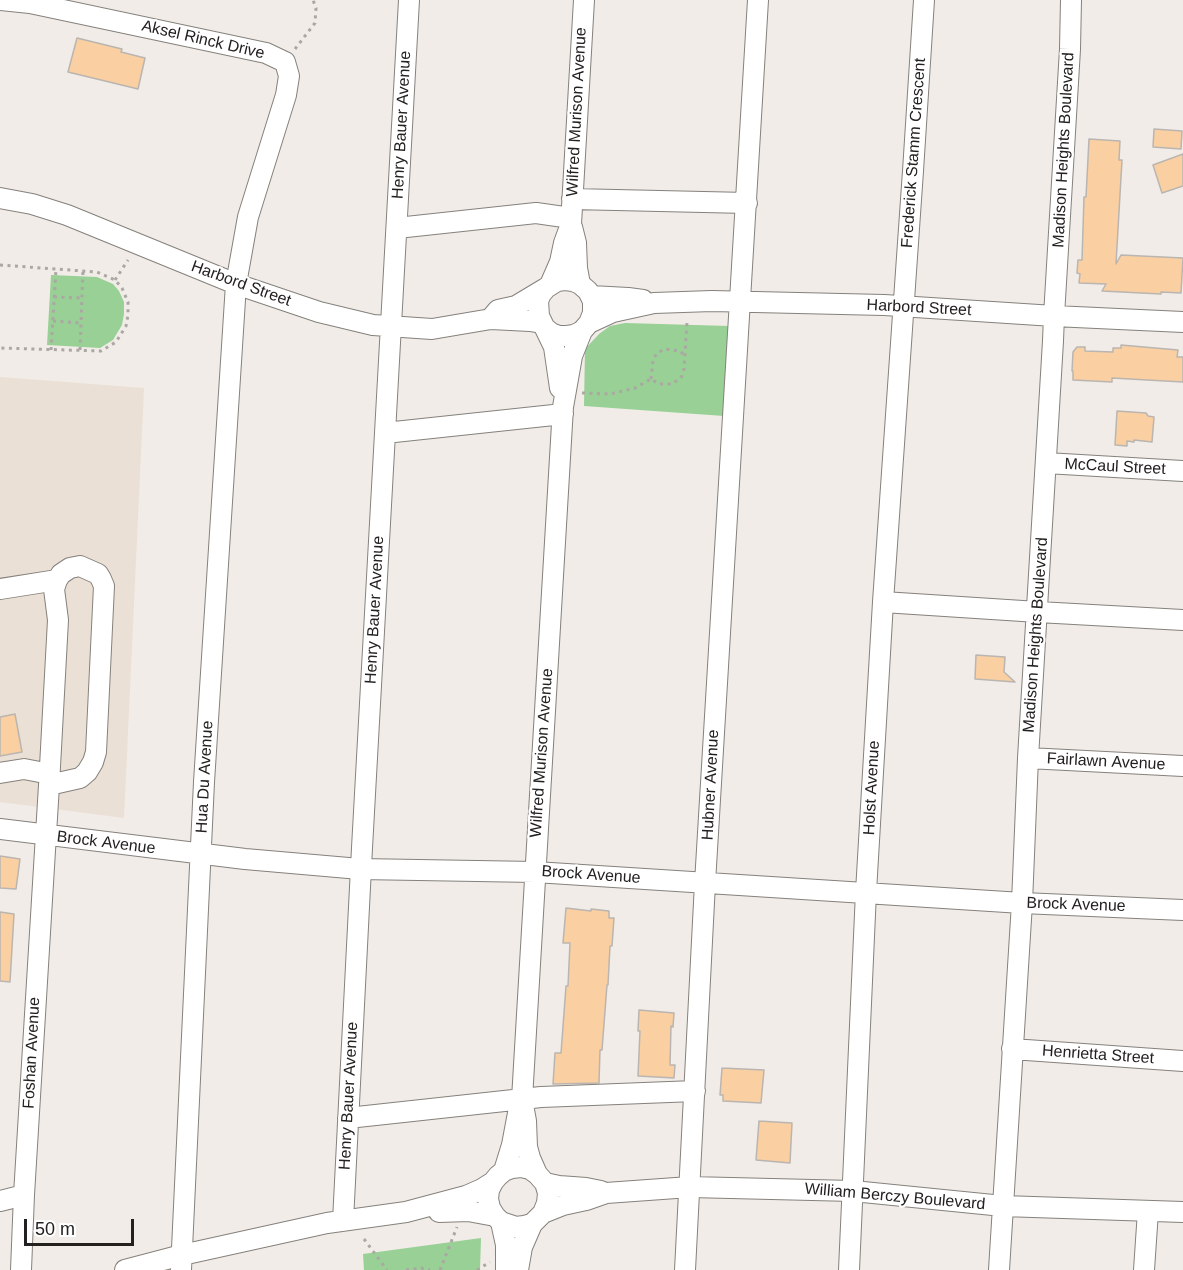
<!DOCTYPE html>
<style>
body{margin:0}
#map{position:relative;width:1183px;height:1270px;overflow:hidden;background:#f1ece7;font-family:Helvetica,sans-serif}
canvas{display:block}
.scale{position:absolute;left:24px;top:1219px;width:110px;height:27px;box-sizing:border-box;border:3px solid #23211f;border-top:0;padding-left:8px;font-size:18px;line-height:21px;white-space:nowrap;color:#23211f;-webkit-text-stroke:4px #fff;paint-order:stroke}
</style>
<div id="map">
<canvas width="1183" height="1270"></canvas>
<div class="scale">50 m</div>
</div>
<script>
const c = document.querySelector('canvas').getContext('2d');
c.lineJoin = 'round';
function fillPath(path, color) { c.fillStyle = color; c.fill(path, 'evenodd'); }
const shape = rows => new Path2D(rows.map(r => 'M' + r).join(''));
function stroke(path, color, width, dash) { c.strokeStyle = color; c.lineWidth = width; c.lineCap = dash ? 'butt' : 'round'; c.setLineDash(dash || []); c.stroke(path); }
function write(font, color, halo, rows, align = 'center') {
  c.font = font + ' Helvetica,sans-serif'; c.lineWidth = 4.5; c.setLineDash([]); c.textBaseline = 'middle'; c.strokeStyle = halo; c.fillStyle = color; for (const [text, x, y, turn = 0] of rows) {
    c.save(); c.translate(x, y); c.rotate((+turn || 0) * Math.PI / 180); c.textAlign = isNaN(turn) ? turn : align; if (halo) c.strokeText(text, 0, 0); c.fillText(text, 0, 0); c.restore();
  }
}
const built = shape([
 [0,377,144,388,124,818,0,802]
]);
const green = shape([
 [51,275,97,277,113,284,119,291,124,302,124,314,122,325,113,340,100,348,47,345],
 [625,323,729,326,724,416,584,406,585,349,599,334,610,326],
 [481,1238,480,1270,364,1270,363,1254]
]);
const building = shape([
 [77,38,122,49,121,52,145,58,138,89,68,72,77,38],
 [1154,129,1182,131,1181,149,1153,147,1154,129],
 [1089,139,1120,141,1119,160,1122,160,1116,264,1121,255,1183,258,1181,293,1161,292,1161,294,1102,291,1106,284,1079,283,1080,274,1077,273,1078,260,1082,260,1084,197,1086,197,1089,139],
 [1183,154,1183,186,1162,193,1153,165,1183,154],
 [1121,345,1178,350,1177,357,1183,357,1183,382,1112,378,1112,382,1073,380,1073,371,1072,371,1073,352,1077,347,1085,347,1085,351,1113,352,1113,348,1121,348,1121,345],
 [1117,411,1146,413,1148,416,1154,417,1152,442,1134,440,1134,442,1127,441,1127,446,1115,445,1117,411],
 [976,655,1005,657,1004,672,1015,682,975,679,976,655],
 [15,714,22,752,0,756,0,717,15,714],
 [0,856,20,859,16,889,0,888,0,856],
 [566,908,591,911,591,909,609,911,609,918,614,918,612,946,610,946,608,985,607,985,602,1050,600,1050,599,1083,553,1084,555,1053,561,1053,566,986,568,986,570,943,563,943,566,908],
 [0,912,14,914,10,982,0,981,0,912],
 [639,1010,674,1013,673,1027,671,1026,670,1065,675,1065,674,1078,638,1076,640,1031,638,1031,639,1010],
 [722,1068,764,1070,761,1103,723,1101,723,1095,720,1095,722,1068],
 [759,1121,792,1123,790,1163,756,1160,759,1121]
]);
const path = shape([
 [295,49,315,23,316,8,313,0],
 [0,265,97,272,115,280,122,288,128,302,128,315,126,326,116,342,101,351,0,348],
 [115,280,128,260],
 [54,297,82,298],
 [53,321,81,323],
 [51,350,56,269],
 [80,350,83,271],
 [651,379,653,360,657,353,665,349,680,351,685,356],
 [582,393,610,394,635,388,651,379,659,384,671,384,678,380,682,376,684,369,687,322],
 [364,1239,387,1270],
 [406,1270,421,1268,430,1270],
 [440,1270,457,1227],
 [477,1270,490,1262]
]);
const minor = shape([
 [0,0,30,3,266,53,285,62,289,76,286,95,248,217,236,284,204,782,181,1270],
 [0,198,32,204,67,215,236,284,319,312,373,325,432,329,491,319,530,321,542,323],
 [572,199,747,203],
 [572,227,576,243,577,268,580,284],
 [397,228,536,213,571,218],
 [550,285,560,262,564,243,571,224,584,0],
 [591,296,628,298,643,300],
 [492,317,498,310,516,306,546,288],
 [589,323,613,312,654,303,712,301,884,305,1054,316,1183,322],
 [545,328,551,333,559,336,567,336,574,335,582,331,589,323,593,313,593,301,588,291,580,284,573,281,565,280,557,281,546,288,541,294,538,301,539,316,554,347,560,388],
 [385,433,563,414],
 [1046,463,1183,471],
 [0,589,57,580],
 [883,602,1038,612,1183,620],
 [1028,758,1183,766],
 [0,773,24,769,50,774],
 [0,829,245,859,360,869,535,872,1022,903,1183,910],
 [1012,1049,1183,1061],
 [348,1118,541,1097,695,1091],
 [504,1171,512,1145,518,1113],
 [537,1174,530,1158,527,1147,526,1121,522,1099,563,407,572,356,582,331],
 [545,1183,559,1186,586,1188,601,1191],
 [0,1201,24,1195],
 [439,1212,468,1211,495,1216],
 [543,1213,563,1205,586,1200,606,1193,690,1187,853,1191,1003,1206,1183,1212],
 [343,1221,362,848,409,0],
 [501,1222,506,1245,506,1270],
 [21,1270,24,1195,49,785,58,620,54,589,57,580,61,574,70,568,80,566,98,574,101,579,104,586,96,752,93,762,87,772,80,778,49,785],
 [125,1270,182,1255,327,1223,406,1212,466,1196,482,1189,493,1182,498,1176,504,1171,512,1168,521,1167,530,1169,537,1174,545,1183,548,1193,547,1203,543,1213,532,1224,524,1226,516,1227,501,1222,495,1216,490,1208,488,1199,489,1190,493,1182],
 [518,1270,522,1247,532,1224],
 [685,1270,705,883,758,0],
 [849,1270,866,892,883,602,913,171,924,0],
 [999,1270,1022,903,1028,758,1053,341,1054,316,1070,49,1071,0],
 [1144,1270,1148,1211]
]);
const streetNames = [
 ["Aksel Rinck Drive",203,40,13],
 ["Wilfred Murison Avenue",577,112,-87],
 ["Henry Bauer Avenue",402,125,-87],
 ["Madison Heights Boulevard",1064,150,-87],
 ["Frederick Stamm Crescent",914,153,-86],
 ["Harbord Street",241,284,20],
 ["Harbord Street",919,308,3],
 ["McCaul Street",1115,467,3],
 ["Henry Bauer Avenue",375,610,-87],
 ["Madison Heights Boulevard",1036,635,-86],
 ["Wilfred Murison Avenue",542,753,-86],
 ["Fairlawn Avenue",1106,762,3],
 ["Hua Du Avenue",205,777,-87],
 ["Hubner Avenue",711,785,-87],
 ["Holst Avenue",872,788,-87],
 ["Brock Avenue",106,843,7],
 ["Brock Avenue",591,875,4],
 ["Brock Avenue",1076,905,2],
 ["Foshan Avenue",32,1053,-87],
 ["Henrietta Street",1098,1055,4],
 ["Henry Bauer Avenue",349,1096,-87],
 ["William Berczy Boulevard",895,1197,5]
];
fillPath(built, '#ebe0d5');
fillPath(green, '#98d095');
fillPath(building, '#fad0a2');
stroke(building, '#bab5b0', 1.5);
stroke(minor, '#85817c', 22);
stroke(path, '#aba7a3', 3, [3, 4.5]);
stroke(minor, '#fff', 20);
write('16px', '#23211f', '#fff', streetNames);
</script>
